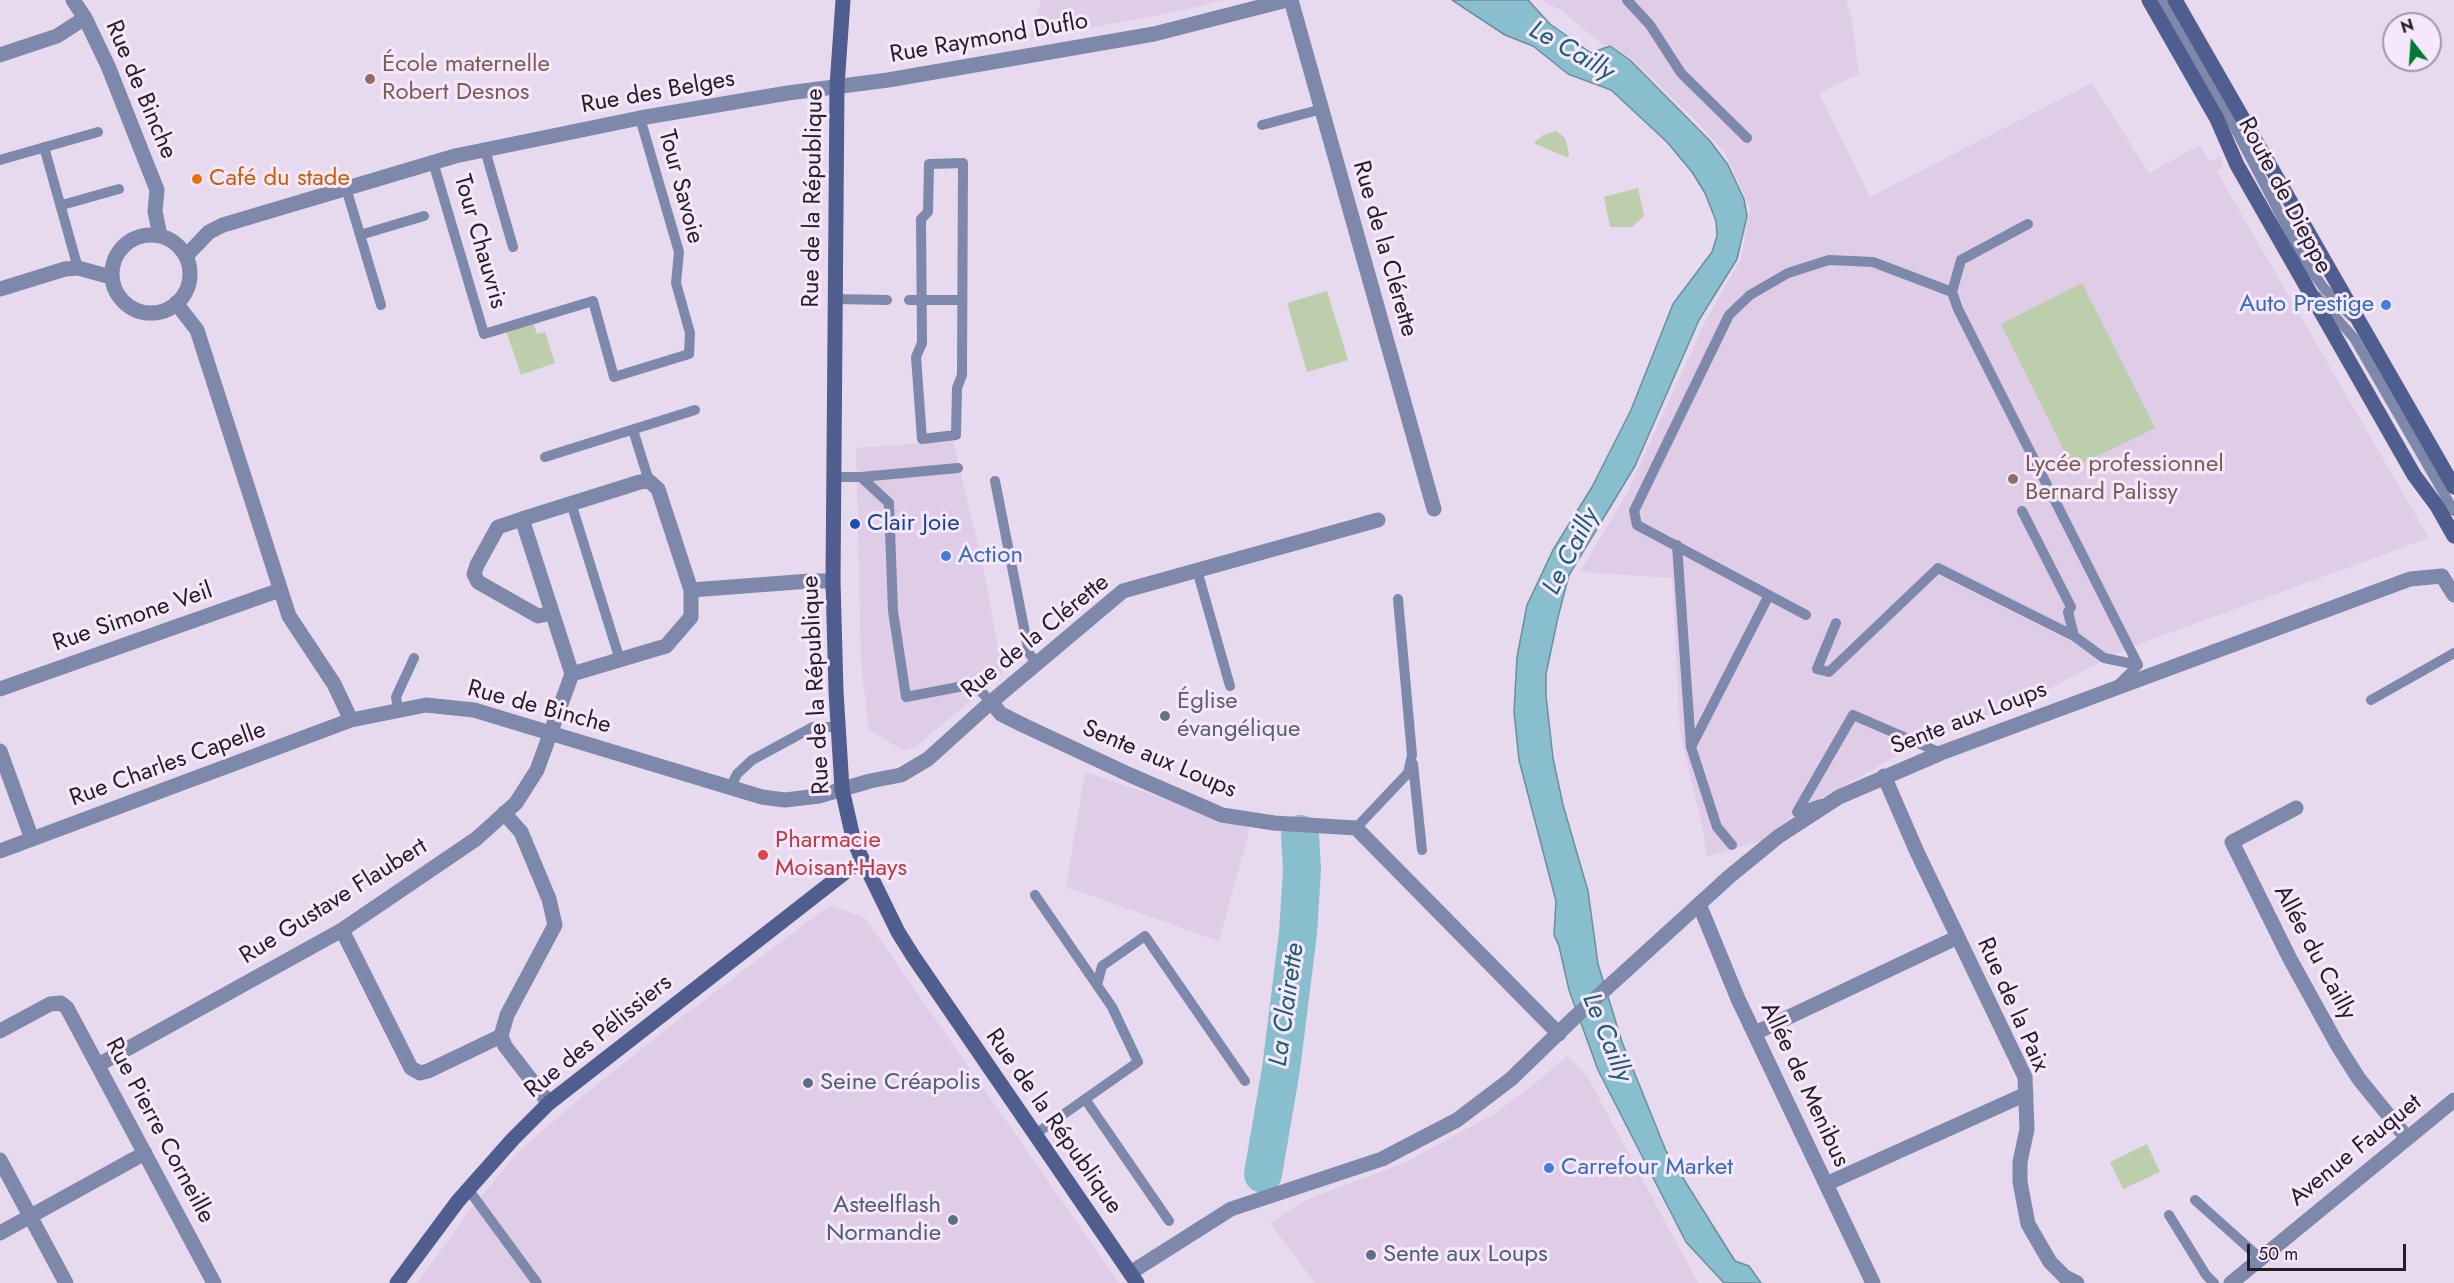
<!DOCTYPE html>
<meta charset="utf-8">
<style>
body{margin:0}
#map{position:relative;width:2454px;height:1283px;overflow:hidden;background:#e8daee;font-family:Jost,sans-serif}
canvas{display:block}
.north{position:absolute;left:2382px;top:12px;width:60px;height:60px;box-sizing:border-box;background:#f6e7fb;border:2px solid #a297a5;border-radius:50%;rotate:343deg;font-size:16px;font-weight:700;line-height:24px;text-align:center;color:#231e25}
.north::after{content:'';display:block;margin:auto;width:21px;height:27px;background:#007a31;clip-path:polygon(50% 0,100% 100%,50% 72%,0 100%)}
.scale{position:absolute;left:2247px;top:1244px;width:159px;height:27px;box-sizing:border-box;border:3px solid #231e25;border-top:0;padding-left:8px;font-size:18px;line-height:21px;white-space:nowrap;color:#231e25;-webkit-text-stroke:4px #f6e7fb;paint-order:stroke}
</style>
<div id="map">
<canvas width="2454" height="1283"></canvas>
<div class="north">N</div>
<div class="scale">50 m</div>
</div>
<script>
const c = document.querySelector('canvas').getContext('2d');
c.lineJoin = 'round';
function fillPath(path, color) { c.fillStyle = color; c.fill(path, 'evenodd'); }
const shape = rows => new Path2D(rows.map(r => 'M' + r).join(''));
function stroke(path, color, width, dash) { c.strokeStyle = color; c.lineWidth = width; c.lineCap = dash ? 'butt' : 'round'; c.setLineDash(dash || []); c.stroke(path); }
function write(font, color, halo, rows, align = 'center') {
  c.font = font + ' Jost,sans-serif'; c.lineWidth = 6; c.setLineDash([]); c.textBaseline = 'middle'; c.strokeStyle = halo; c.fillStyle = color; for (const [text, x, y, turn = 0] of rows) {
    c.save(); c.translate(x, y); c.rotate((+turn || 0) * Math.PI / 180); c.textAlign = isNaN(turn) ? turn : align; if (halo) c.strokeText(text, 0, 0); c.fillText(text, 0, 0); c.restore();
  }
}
const built = shape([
 [1041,0,1224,0,1175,12,1030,39],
 [1540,0,1846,0,1852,20,1859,74,1819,93,1870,197,2092,83,2149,173,2200,145,2210,162,2220,156,2223,167,2217,172,2429,538,2128,648,2033,697,1926,739,1797,812,1761,841,1706,857,1703,830,1680,732,1672,578,1580,572,1627,493,1706,320,1741,259,1750,208,1725,153,1700,125,1633,60,1610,45,1603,45,1561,10],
 [953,441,983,565,1003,674,915,747,903,751,869,729,861,664,856,448],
 [1085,772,1250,828,1219,941,1066,887],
 [830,905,865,918,1119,1283,417,1283,467,1214,517,1153,580,1098,687,1013],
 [1567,1056,1587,1076,1698,1283,1315,1283,1270,1223,1308,1199,1404,1163,1494,1114,1532,1086]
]);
const green = shape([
 [1556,131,1565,138,1569,153,1568,158,1534,143,1543,135],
 [1638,188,1644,216,1632,227,1610,227,1604,197],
 [2082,283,2155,428,2073,468,2001,324],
 [1327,291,1348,360,1307,372,1287,303],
 [533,322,537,334,545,332,555,363,521,375,506,331],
 [2147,1144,2160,1172,2123,1189,2110,1162]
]);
const water = shape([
 [1452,0,1528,0,1550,24,1591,53,1610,46,1630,60,1710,141,1728,165,1744,199,1747,216,1737,259,1699,320,1635,466,1569,575,1558,617,1546,674,1546,696,1553,758,1563,805,1588,891,1598,964,1622,1042,1666,1151,1735,1261,1749,1266,1761,1283,1724,1283,1686,1242,1598,1070,1569,990,1559,946,1554,935,1556,901,1519,760,1514,712,1517,657,1527,605,1553,550,1592,487,1631,410,1673,304,1712,252,1717,236,1716,221,1705,193,1692,172,1667,142,1611,90,1568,74,1533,46,1505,35,1452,0]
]);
const river = shape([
 [1263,1174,1281,1069,1298,933,1302,870,1300,834]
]);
const lane = shape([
 [1627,0,1650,25,1681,73,1747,138],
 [2163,0,2220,100,2304,260,2323,287,2351,316],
 [1262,125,1322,109],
 [44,147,78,268],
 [485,150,513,247],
 [0,160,98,132],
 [433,162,484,334,593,301,614,377,689,354,690,333,676,283,679,252,640,118],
 [963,163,962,375,957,388,956,435,922,439,916,357,922,343,921,219,928,212,929,164,963,163],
 [346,188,381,305],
 [62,205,119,189],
 [2028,224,1961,260,1952,292,1958,309,2138,665,2117,686],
 [360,235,424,216],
 [2317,296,2354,338,2454,511],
 [834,299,887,300],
 [909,300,961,300],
 [633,430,649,481],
 [545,457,695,410],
 [833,477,861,477,958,468],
 [861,477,889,503,893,611,906,697,974,684,991,702],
 [995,481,1029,653,1036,663],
 [571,503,620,660],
 [2022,511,2071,607,2068,612,2074,636],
 [1677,545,1691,747,1769,595],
 [1197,570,1230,686],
 [1806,615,1637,525,1634,511,1729,315,1750,295,1788,273,1829,260,1873,262,1952,292],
 [1836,623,1817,669,1829,672,1938,568,2074,636,2104,658,2138,665],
 [2371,700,2454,653],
 [398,710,396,697,414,658],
 [1691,747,1717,827,1732,845],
 [1413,764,1422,850],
 [730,788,737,774,752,760,813,727,837,727],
 [1821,804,1797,812,1853,715,1941,753],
 [1356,828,1408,773,1412,755,1398,599],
 [1097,985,1102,966,1145,936,1245,1081],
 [1085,1099,1169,1221],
 [1034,1135,1138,1062,1112,1007,1035,895],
 [468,1189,537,1283],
 [2195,1200,2261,1259],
 [2169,1215,2206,1275,2214,1283]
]);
const street = shape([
 [73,0,85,18,108,66,157,190,155,211,160,236],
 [1291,0,1434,509],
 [0,55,57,36,85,18],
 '112 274a39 39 0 1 1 78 0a39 39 0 1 1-78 0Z',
 [186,256,209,232,223,225,455,156,640,118,788,93,888,80,1154,34,1287,0],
 [0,289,65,269,78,268,111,277],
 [176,303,197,330,289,616,334,684,351,720],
 [522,519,498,527,477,565,474,574,478,582,538,616,552,613],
 [691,590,810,581,833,581],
 [0,689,280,590],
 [991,702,1001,714,1025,726,1130,775,1222,815,1274,823,1356,828,1559,1034],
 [0,751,32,839],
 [1884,776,1917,852,2025,1077,2027,1129,2020,1162,2020,1182,2028,1224,2050,1262,2065,1277,2077,1283],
 [2296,808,2232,842,2290,959,2338,1046,2359,1079,2407,1138],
 [504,813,521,832,549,899,555,925,507,1015,501,1036,505,1046,549,1103],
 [0,851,351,720,426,705,474,710,762,797,785,800,819,796,870,781,901,775,928,759,991,702,1123,591,1378,520],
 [1699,904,1738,999,1873,1283],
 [342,930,411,1068,420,1073,428,1071,501,1036],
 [0,1031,50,1004,61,1003,67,1008,214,1283],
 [1755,1033,1958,937],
 [98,1065,342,930,476,839,516,803,537,770,572,674,522,519,640,482,649,481,658,489,691,590,691,617,666,646,572,674],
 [0,1160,66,1283],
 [1826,1184,2026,1094],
 [0,1233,145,1153],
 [1130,1273,1231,1209,1382,1159,1457,1120,1511,1079,1575,1017,1730,876,1779,836,1839,797,1941,753,2410,579,2442,576,2454,595],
 [2231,1283,2454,1100]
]);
const secondary = shape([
 [843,0,837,86,833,581,836,691,842,789,854,842,898,932,913,956,1137,1283],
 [2149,0,2217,119,2237,165,2329,326,2414,475,2437,506,2454,536],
 [2175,0,2454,487],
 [397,1283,458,1201,513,1139,549,1103,862,859]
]);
const markers = [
 [370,79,6,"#8d6e63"],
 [197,179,6,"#e8710a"],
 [2386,305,6,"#3f7fe0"],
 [2013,479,6,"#8d6e63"],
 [855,524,6,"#1a4fb4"],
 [946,556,6,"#3f7fe0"],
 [1165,716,6,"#6b7280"],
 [763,855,6,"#e0444e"],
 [808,1083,6,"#5c6f8a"],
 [1549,1168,6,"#3f7fe0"],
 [953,1220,6,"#5c6f8a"],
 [1371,1255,6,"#5c6f8a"]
];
const streetNames = [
 ["Rue Raymond Duflo",989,39,-10],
 ["Rue de Binche",140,90,67],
 ["Rue des Belges",658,93,-10],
 ["Tour Savoie",680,187,75],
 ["Route de Dieppe",2284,196,62],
 ["Rue de la République",814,198,-89],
 ["Tour Chauvris",479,242,74],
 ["Rue de la Clérette",1384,249,74],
 ["Rue Simone Veil",133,618,-19],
 ["Rue de la Clérette",1036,637,-39],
 ["Rue de la République",817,685,-93],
 ["Rue de Binche",539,708,15],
 ["Sente aux Loups",1969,719,-21],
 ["Sente aux Loups",1159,760,23],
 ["Rue Charles Capelle",168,765,-20],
 ["Rue Gustave Flaubert",334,902,-32],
 ["Allée du Cailly",2314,953,62],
 ["Rue de la Paix",2012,1005,66],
 ["Rue des Pélissiers",599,1037,-39],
 ["Allée de Menibus",1804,1085,65],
 ["Rue de la République",1053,1122,55],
 ["Rue Pierre Corneille",159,1131,62],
 ["Avenue Fauquet",2356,1151,-39]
];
const educationNames = [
 ["École maternelle",382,65],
 ["Robert Desnos",382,93],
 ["Lycée professionnel",2025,465],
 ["Bernard Palissy",2025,493]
];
const foodNames = [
 ["Café du stade",209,179]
];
const shopNames = [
 ["Auto Prestige",2374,305,"right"],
 ["Action",958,556],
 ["Carrefour Market",1561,1168]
];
const transitNames = [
 ["Clair Joie",867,524]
];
const worshipNames = [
 ["Église",1177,702],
 ["évangélique",1177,730]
];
const healthNames = [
 ["Pharmacie",775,841],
 ["Moisant-Hays",775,869]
];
const serviceNames = [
 ["Seine Créapolis",820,1083],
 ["Asteelflash",941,1206,"right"],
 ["Normandie",941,1234,"right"],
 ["Sente aux Loups",1383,1255]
];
const waterNames = [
 ["Le Cailly",1571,52,30],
 ["Le Cailly",1572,552,-63],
 ["La Clairette",1288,1005,-82],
 ["Le Cailly",1606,1038,68]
];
fillPath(built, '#dfcce6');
fillPath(green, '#bdceac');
fillPath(water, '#89becf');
stroke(water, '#6a8e9c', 1.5);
stroke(river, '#89becf', 38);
stroke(lane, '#7d88ab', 10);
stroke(street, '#7d88ab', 15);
stroke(secondary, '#505d8f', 15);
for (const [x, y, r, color] of markers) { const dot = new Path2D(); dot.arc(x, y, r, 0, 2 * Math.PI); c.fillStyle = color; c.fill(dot); stroke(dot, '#f6e7fb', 2); }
write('24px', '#231e25', '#f6e7fb', streetNames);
write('24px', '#785e54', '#f6e7fb', educationNames, 'left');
write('24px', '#c56008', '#f6e7fb', foodNames, 'left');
write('24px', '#366cbe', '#f6e7fb', shopNames, 'left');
write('24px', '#164399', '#f6e7fb', transitNames, 'left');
write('24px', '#5b616d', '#f6e7fb', worshipNames, 'left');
write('24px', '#be3a42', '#f6e7fb', healthNames, 'left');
write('24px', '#4e5e75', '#f6e7fb', serviceNames, 'left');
write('italic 26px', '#195e71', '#f6e7fb', waterNames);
</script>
